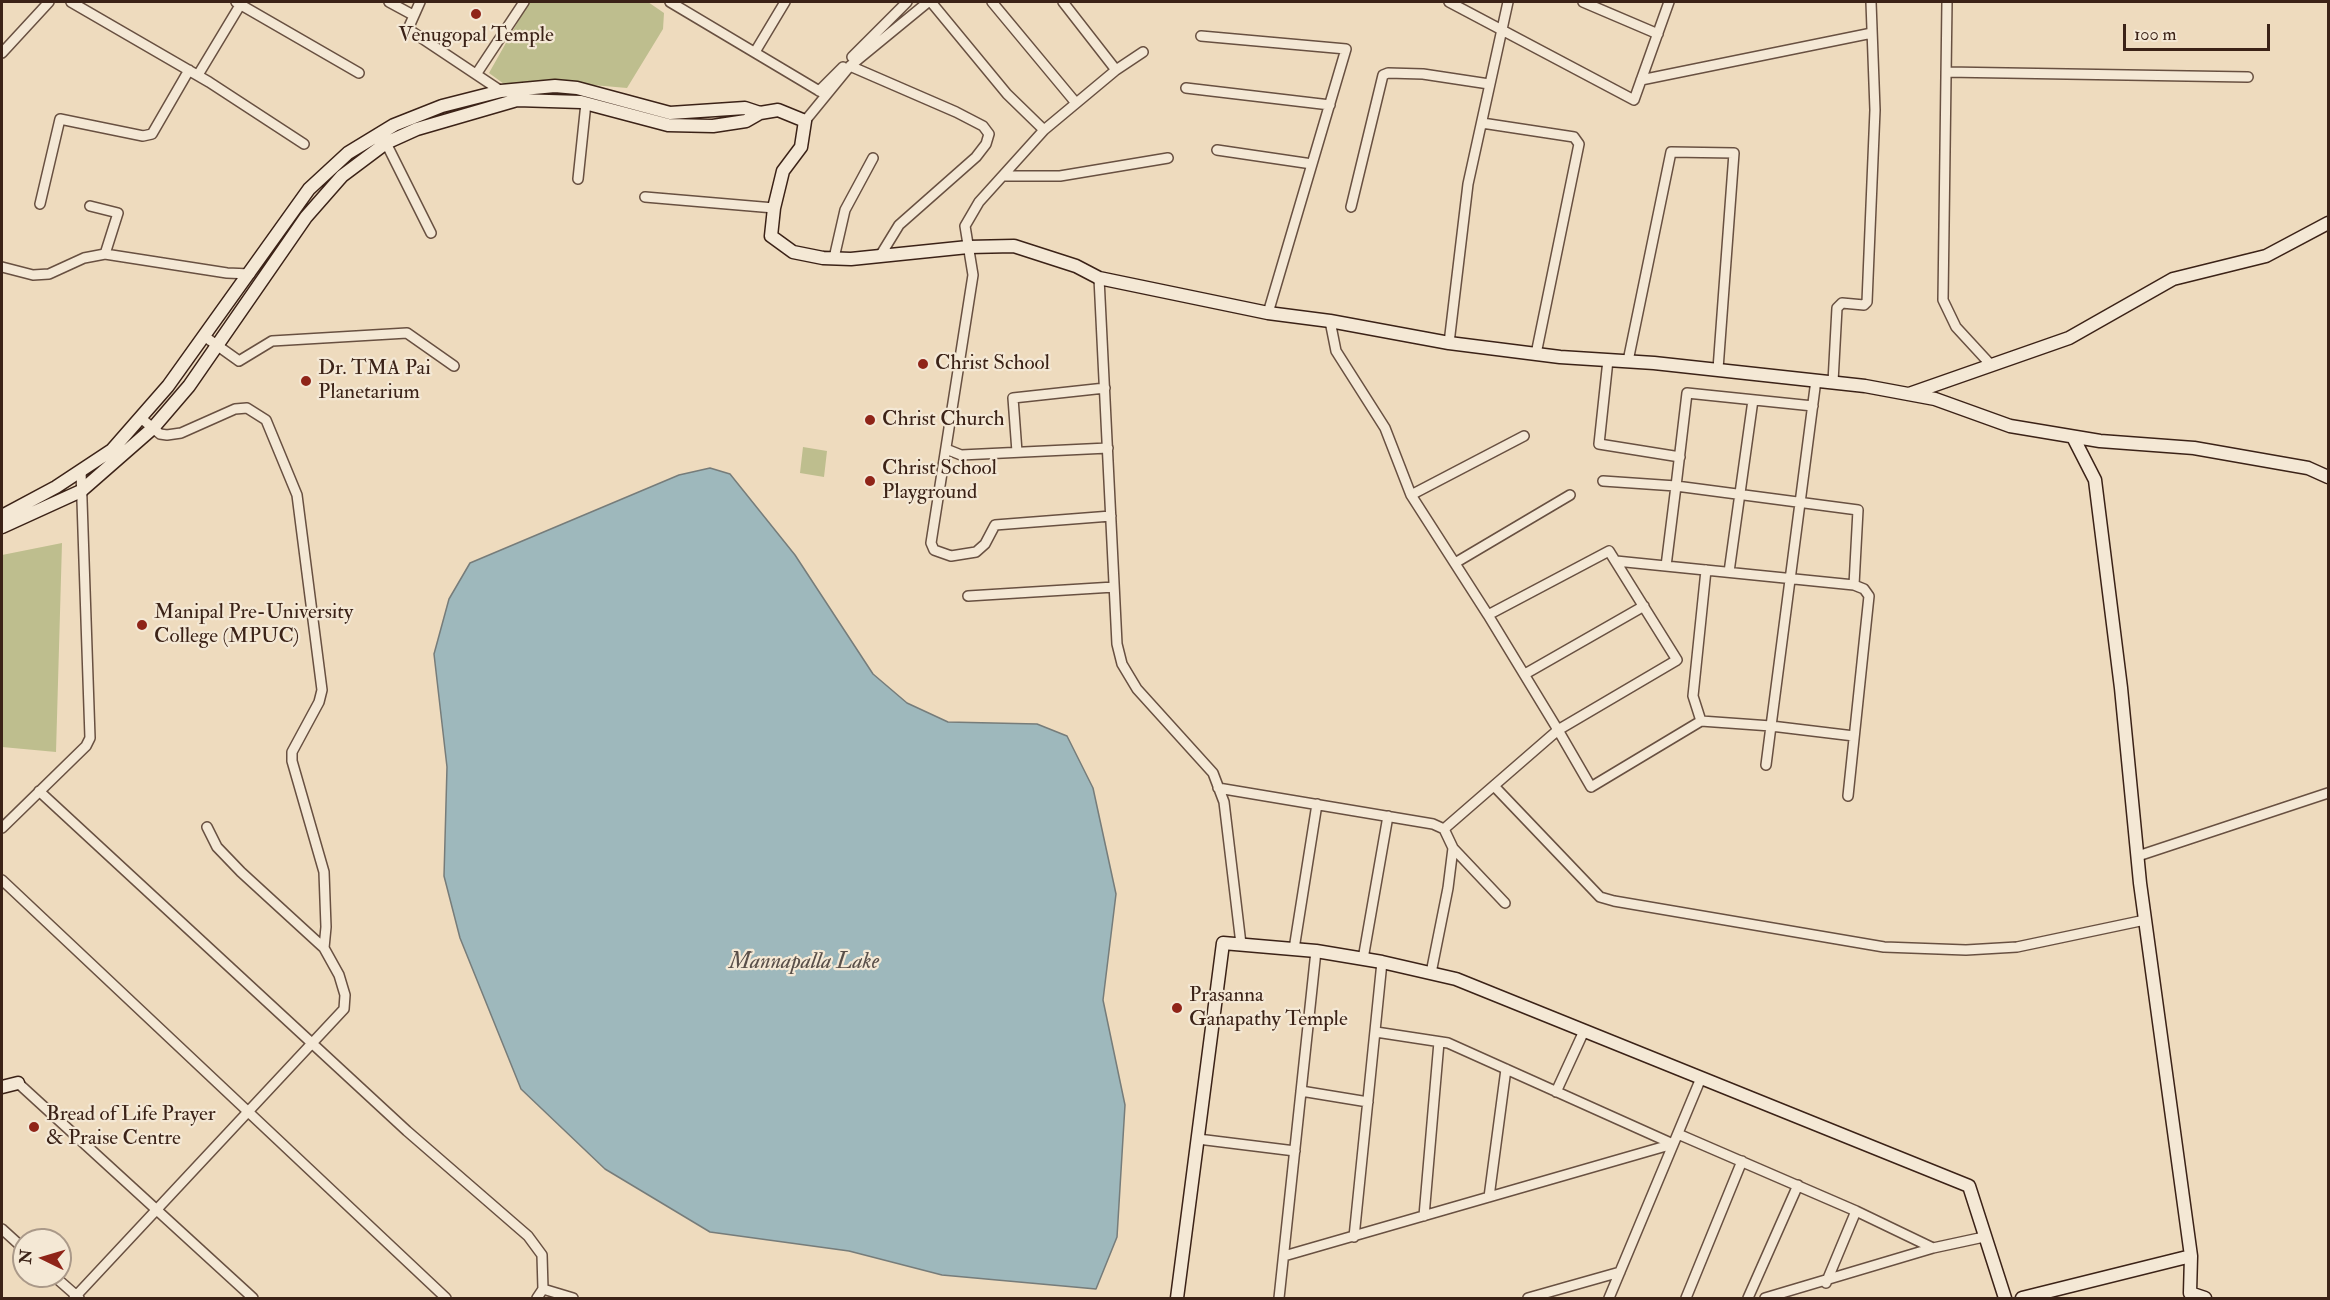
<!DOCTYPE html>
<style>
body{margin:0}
#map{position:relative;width:2330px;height:1300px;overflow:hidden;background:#eedbbe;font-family:"IM FELL Double Pica",serif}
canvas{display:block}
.frame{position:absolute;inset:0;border:3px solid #3b2217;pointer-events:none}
.north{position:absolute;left:12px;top:1228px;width:60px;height:60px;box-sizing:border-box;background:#f4e8d5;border:2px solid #aa9989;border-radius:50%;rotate:275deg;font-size:16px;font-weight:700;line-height:24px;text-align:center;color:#3b2217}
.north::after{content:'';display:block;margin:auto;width:21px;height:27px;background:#8f2418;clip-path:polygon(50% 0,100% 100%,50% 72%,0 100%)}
.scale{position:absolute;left:2123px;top:24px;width:147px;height:27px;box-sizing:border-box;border:3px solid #3b2217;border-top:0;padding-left:8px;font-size:18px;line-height:21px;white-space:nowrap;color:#3b2217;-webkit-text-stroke:4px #f4e8d5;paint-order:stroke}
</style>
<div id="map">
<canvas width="2330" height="1300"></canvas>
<div class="frame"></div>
<div class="north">N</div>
<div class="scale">100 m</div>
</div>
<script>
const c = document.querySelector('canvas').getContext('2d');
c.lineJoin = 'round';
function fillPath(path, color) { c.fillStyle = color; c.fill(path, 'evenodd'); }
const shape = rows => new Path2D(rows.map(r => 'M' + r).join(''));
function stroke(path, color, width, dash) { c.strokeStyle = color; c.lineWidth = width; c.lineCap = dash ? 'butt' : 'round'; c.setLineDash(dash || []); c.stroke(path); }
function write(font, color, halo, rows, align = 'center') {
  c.font = font + ' "IM FELL Double Pica",serif'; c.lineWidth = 4.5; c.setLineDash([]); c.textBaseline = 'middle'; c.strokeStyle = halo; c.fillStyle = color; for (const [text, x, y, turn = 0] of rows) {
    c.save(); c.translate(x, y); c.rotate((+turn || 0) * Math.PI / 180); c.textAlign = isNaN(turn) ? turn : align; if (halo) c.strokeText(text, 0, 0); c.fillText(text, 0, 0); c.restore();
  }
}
const green = shape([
 [529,2,648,2,664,13,663,29,627,88,547,81,504,84,489,73],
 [803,447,827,451,824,477,800,473],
 [62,543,56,752,2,747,2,555]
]);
const water = shape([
 [710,468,730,474,795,555,873,674,907,703,948,722,1037,724,1067,736,1093,788,1116,894,1103,1000,1125,1105,1117,1237,1096,1289,942,1275,849,1251,710,1232,605,1169,521,1089,460,938,444,876,447,767,434,654,449,599,470,563,679,475,710,468]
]);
const street = shape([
 [71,2,209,82,304,144],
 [236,2,359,73],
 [389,2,413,15],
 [420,2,408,29,501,91],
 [670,2,826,95],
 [931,2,1007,94,1044,130],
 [992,2,1076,103],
 [1063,2,1116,70,1044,130,979,202,965,226,973,275,931,543,934,550,951,556,976,552,985,544,995,525,1111,516],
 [1449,2,1634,100,1669,2],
 [1583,2,1658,34],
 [1947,2,1943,300,1956,327,1991,365],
 [1201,36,1346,49,1268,313],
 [755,52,785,2],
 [2,53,49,2],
 [852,57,907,2],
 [850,66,956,112,983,126,989,134,986,144,976,157,899,225,880,256],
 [1116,70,1143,52],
 [1946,72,2248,77],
 [477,73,524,2],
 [198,75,242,2],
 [1641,80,1872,33],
 [1186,88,1330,105],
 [819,91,843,67],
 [805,121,850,66,928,2],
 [1482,123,1574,137,1579,144,1536,354],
 [384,139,431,233],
 [1217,150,1312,164],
 [1003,176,1060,176,1168,158],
 [578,179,586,103],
 [645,197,774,208],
 [40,204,60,119,143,136,152,134,189,70],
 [90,206,118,213,105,254,227,273,250,274],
 [1351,207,1383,75,1388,73,1423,74,1489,84],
 [834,258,845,210,873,158],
 [2,267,33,275,49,274,84,258,105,254],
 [1099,278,1117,644,1122,664,1137,689,1213,773,1224,802,1241,944],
 [1330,321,1336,351,1385,428,1411,495,1488,615,1609,551,1677,660,1558,730,1488,615],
 [204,336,239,361,272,341,407,333,454,366],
 [1449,343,1468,184,1508,2],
 [1608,360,1599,444,1680,457],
 [1628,361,1671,152,1734,153,1718,369],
 [1833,382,1837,308,1842,303,1864,305,1867,302,1875,110,1871,2],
 [946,449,961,455,1108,448],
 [1017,452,1013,398,1105,388],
 [1603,481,1676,486,1666,566],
 [1411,495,1524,436],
 [1616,561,1854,585,1858,510,1676,486,1687,393,1813,406],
 [1455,563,1570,495],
 [1729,572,1753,400],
 [968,596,1114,587],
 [1525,674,1644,606],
 [1701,721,1693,696,1706,570],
 [1766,765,1771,726,1854,736],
 [1494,786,1600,897,1614,901,1884,947,1966,950,2017,947,2145,920],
 [1218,788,1433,824,1444,829,1453,848,1448,888,1431,973],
 [39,791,407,1131,528,1236,542,1255,543,1289,537,1298],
 [1848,796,1869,596,1864,589,1854,585],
 [207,827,217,847,241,872,324,948],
 [2,828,86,746,90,738,81,471],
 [1444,829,1558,730,1591,787,1701,721,1771,726,1816,380],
 [1453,848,1505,903],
 [2138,856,2328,793],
 [2,880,446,1298],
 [1294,949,1317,804],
 [1363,959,1388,816],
 [1376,1032,1448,1043,1673,1144],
 [18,1083,253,1298],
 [1301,1091,1368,1102],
 [1556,1092,1584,1031],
 [1678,1134,1856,1211,1933,1248],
 [1198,1139,1295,1151],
 [1489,1197,1506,1069],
 [1424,1216,1439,1042],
 [2,1229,24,1249],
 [1354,1237,1382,962],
 [1284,1256,1673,1144],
 [54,1276,79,1298],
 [1826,1283,1856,1211],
 [543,1289,573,1298],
 [74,1298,344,1009,345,995,339,975,324,948,326,927,324,872,292,761,292,752,319,702,322,690,297,495,266,420,247,408,235,409,181,433,167,435,160,434,142,419],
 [1279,1298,1316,951],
 [1528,1298,1620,1272],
 [1609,1298,1701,1078],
 [1686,1298,1742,1161],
 [1748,1298,1798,1185],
 [1765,1298,1933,1248,1984,1237]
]);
const secondary = shape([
 [1909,394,2069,338,2173,279,2266,256,2328,223],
 [2073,437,2095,480,2121,688,2140,883,2191,1256,2190,1293,2205,1298],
 [2,516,56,487,112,450,168,386,309,189,348,153,394,125,442,106,501,91,555,86,577,88,670,113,745,108,760,113],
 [2,527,81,491,153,428,189,386,306,217,342,176,386,143,417,129,517,100,581,102,668,125,713,126,746,121,760,113,778,110,805,121,801,147,783,171,774,208,771,236,793,252,823,258,851,259,968,247,1014,246,1076,266,1099,278,1268,313,1330,321,1449,343,1560,357,1654,363,1865,386,1935,399,2010,426,2100,441,2194,448,2308,468,2328,477],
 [2,1087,18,1083],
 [1177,1298,1223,943,1316,951,1382,962,1456,979,1969,1186,2005,1298],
 [2022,1298,2191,1256]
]);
const markers = [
 [476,14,6,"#8f2418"],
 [923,364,6,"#8f2418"],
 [306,381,6,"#8f2418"],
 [870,420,6,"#8f2418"],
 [870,481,6,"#8f2418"],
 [142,625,6,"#8f2418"],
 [1177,1008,6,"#8f2418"],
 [34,1127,6,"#8f2418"]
];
const poiNames = [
 ["Venugopal Temple",476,36,"center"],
 ["Christ School",935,364],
 ["Dr. TMA Pai",318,369],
 ["Planetarium",318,393],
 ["Christ Church",882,420],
 ["Christ School",882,469],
 ["Playground",882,493],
 ["Manipal Pre-University",154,613],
 ["College (MPUC)",154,637],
 ["Prasanna",1189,996],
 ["Ganapathy Temple",1189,1020],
 ["Bread of Life Prayer",46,1115],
 ["& Praise Centre",46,1139]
];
const waterNames = [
 ["Mannapalla Lake",804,963]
];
fillPath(green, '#bebe8e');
fillPath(water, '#9eb8bc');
stroke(water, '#767c7a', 1.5);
stroke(street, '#685041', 12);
stroke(secondary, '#3b2217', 15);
stroke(street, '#f4e8d5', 9);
stroke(secondary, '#f4e8d5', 12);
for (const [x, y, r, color] of markers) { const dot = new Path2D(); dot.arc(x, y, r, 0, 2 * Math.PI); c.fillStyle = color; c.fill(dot); stroke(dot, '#f4e8d5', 2); }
write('21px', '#3b2217', '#f4e8d5', poiNames, 'left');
write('italic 22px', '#594f49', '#f4e8d5', waterNames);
</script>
